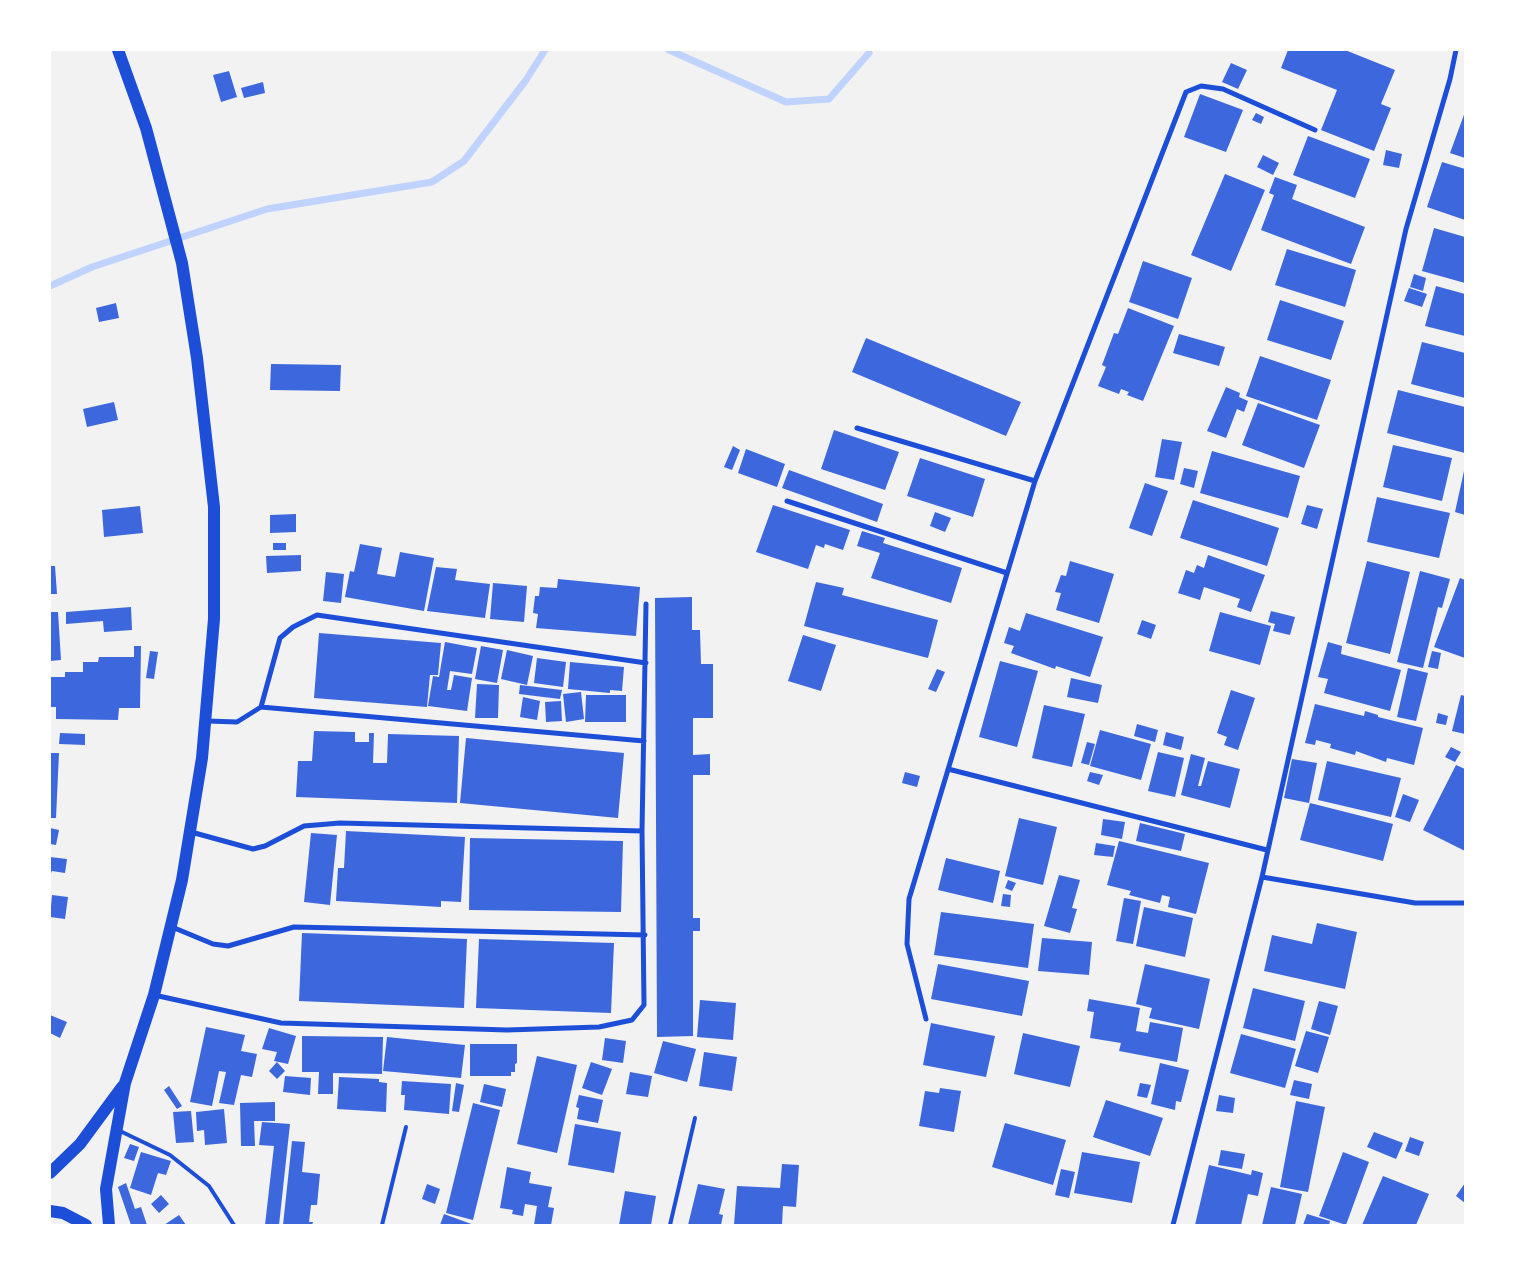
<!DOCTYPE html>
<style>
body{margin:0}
#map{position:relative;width:1515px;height:1275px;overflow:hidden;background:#f2f2f2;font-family:"IBM Plex Serif",serif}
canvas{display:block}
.frame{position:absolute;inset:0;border:51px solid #fff;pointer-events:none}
</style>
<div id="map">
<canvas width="1515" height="1275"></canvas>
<div class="frame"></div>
</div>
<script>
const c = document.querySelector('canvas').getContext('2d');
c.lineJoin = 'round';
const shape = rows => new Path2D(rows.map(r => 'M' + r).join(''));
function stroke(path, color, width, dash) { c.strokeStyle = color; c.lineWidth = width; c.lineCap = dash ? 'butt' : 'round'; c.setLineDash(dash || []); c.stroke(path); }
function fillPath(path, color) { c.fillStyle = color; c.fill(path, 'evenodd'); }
const stream = shape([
 [669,50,786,102,829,99,869,53],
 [50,286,92,267,267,209,432,182,464,161,526,80,545,50]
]);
const building = shape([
 [1288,50,1345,50,1395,70,1381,104,1391,108,1374,151,1321,130,1337,90,1281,68],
 [1231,63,1247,70,1238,89,1222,82],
 [229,71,237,97,221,102,213,75],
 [263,82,265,93,244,98,241,88],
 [1200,94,1243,110,1226,152,1184,137],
 [1465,112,1465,158,1450,153],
 [1256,113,1264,117,1261,124,1252,120],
 [1308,136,1370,159,1355,198,1293,175],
 [1386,150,1402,154,1399,168,1383,165],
 [1263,155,1279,163,1273,175,1257,167],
 [1442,162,1465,169,1465,220,1427,207],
 [1225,174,1265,190,1231,271,1191,255],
 [1275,177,1297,185,1292,199,1365,227,1351,264,1261,230,1274,195,1269,193],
 [1434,228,1465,237,1465,283,1422,271],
 [1287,249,1356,270,1345,307,1275,285],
 [1143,261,1192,278,1178,319,1129,302],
 [1414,274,1426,278,1423,291,1410,287],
 [1436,286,1465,294,1465,336,1425,326],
 [1409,288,1427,294,1422,307,1404,301],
 [1280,300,1344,321,1331,360,1267,340],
 [116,303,119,318,99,322,96,308],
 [1128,308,1174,326,1143,401,1127,395,1129,392,1121,389,1119,394,1098,386,1106,367,1102,365,1114,333,1118,334],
 [1179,334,1225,347,1219,366,1173,353],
 [866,338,1021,402,1006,436,852,372],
 [1422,342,1465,353,1465,398,1411,384],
 [1260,356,1331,380,1317,420,1246,396],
 [271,364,341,365,340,391,270,390],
 [1226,387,1240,393,1239,397,1248,401,1244,412,1237,409,1226,438,1207,431],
 [1398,390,1465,407,1465,453,1387,433],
 [114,402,118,420,87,427,83,409],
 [1258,403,1320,425,1304,468,1242,445],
 [834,430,899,452,885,490,821,469],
 [1162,439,1182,442,1174,480,1155,477],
 [1393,445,1452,458,1442,501,1383,487],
 [733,446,740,450,732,470,724,467],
 [746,449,785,464,777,487,738,473],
 [1212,451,1300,476,1288,518,1200,493],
 [920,458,985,479,973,517,907,496],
 [1184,468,1198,471,1194,488,1180,484],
 [789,470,883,504,877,522,782,488],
 [1464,471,1465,471,1465,515,1455,512],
 [1145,483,1168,491,1152,536,1129,528],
 [1377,497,1450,513,1439,558,1367,542],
 [1193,500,1279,528,1267,566,1180,538],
 [773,505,850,530,843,550,825,544,824,548,816,545,808,569,756,552],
 [1307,505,1323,509,1317,529,1301,524],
 [140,506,143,533,104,537,102,510],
 [935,512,951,518,945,532,930,526],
 [296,514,296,532,270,533,270,515],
 [862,531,885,538,883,543,962,568,951,603,871,578,880,553,857,546],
 [273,543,286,543,286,550,273,550],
 [360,544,382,548,377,574,395,577,400,552,434,558,424,611,345,597,350,571,354,572],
 [301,555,301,571,267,573,266,556],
 [1208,555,1265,575,1251,612,1237,607,1240,599,1204,587,1200,600,1178,593,1186,570,1194,573,1197,565,1204,568],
 [1070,561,1114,574,1099,623,1056,610,1061,593,1055,592,1061,575,1066,576],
 [1367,561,1410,572,1390,654,1346,643],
 [50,566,55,566,57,594,50,594],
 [436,567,457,569,455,580,490,584,485,618,427,611],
 [1420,571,1450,579,1442,608,1438,607,1423,668,1397,662],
 [326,572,344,574,341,603,323,601],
 [1460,578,1465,580,1465,658,1434,647],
 [558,579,640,587,636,636,536,628,538,614,533,613,535,596,539,596,540,587,557,588],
 [816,582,844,588,842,595,938,620,928,658,804,626],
 [493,583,527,586,524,622,490,619],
 [692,597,692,630,700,630,701,664,713,664,713,718,693,718,693,755,710,754,710,775,693,775,693,918,700,918,700,931,693,931,693,1036,657,1037,655,598],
 [131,607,132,630,104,632,103,621,66,624,66,612],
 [1271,611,1295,617,1290,635,1273,631,1275,624,1268,622],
 [50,612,58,612,61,660,50,661],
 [1220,612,1271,626,1260,665,1209,651],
 [1026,613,1103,637,1090,677,1056,666,1055,669,1011,653,1014,646,1004,643,1009,627,1020,631],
 [1142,620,1156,625,1151,639,1137,634],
 [319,633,441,643,438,675,430,675,427,707,314,698],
 [803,635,836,645,821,691,788,681],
 [445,642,477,648,472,674,450,671,447,690,451,690,454,675,472,678,467,711,428,706,433,676,439,677],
 [1328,642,1342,646,1341,654,1401,670,1390,711,1324,693,1328,679,1318,677],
 [134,646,141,646,140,708,119,708,118,720,56,719,56,707,50,707,51,677,65,677,65,672,83,672,83,662,98,662,99,657,134,657],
 [481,646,503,650,497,683,475,679],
 [507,650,533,656,527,685,501,679],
 [150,651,158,652,154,679,146,678],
 [1432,651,1441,653,1438,669,1428,667],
 [537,658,566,662,563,687,534,683],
 [1000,661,1038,671,1017,747,979,737],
 [570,662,624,667,622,691,610,690,610,693,568,689],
 [1408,668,1428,673,1416,721,1397,717],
 [937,669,945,672,936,692,928,689],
 [1071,678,1102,685,1098,703,1067,697],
 [477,684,499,685,498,718,475,718],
 [520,685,562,690,560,699,519,694],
 [1231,690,1255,698,1238,750,1224,745,1227,737,1217,733],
 [581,692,584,719,566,722,563,694],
 [586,695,626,695,626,722,585,722],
 [1461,695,1465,696,1465,734,1452,731],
 [523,697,540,701,537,720,520,717],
 [561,701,562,721,546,722,545,702],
 [1315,704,1364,716,1365,711,1378,715,1378,717,1423,728,1414,765,1387,758,1386,762,1356,751,1355,755,1330,748,1331,744,1316,740,1315,745,1305,743],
 [1044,705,1085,714,1072,767,1032,758],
 [1438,713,1448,716,1446,725,1436,723],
 [1137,724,1158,730,1155,742,1134,736],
 [1100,730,1151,744,1141,780,1090,766],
 [314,731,355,732,355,742,369,742,369,733,374,733,373,763,387,763,388,734,459,736,457,803,296,797,298,761,312,761],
 [1166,732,1184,737,1181,750,1163,745],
 [60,733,85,734,85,745,59,744],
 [466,738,624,753,618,818,460,803],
 [1087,742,1095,744,1089,765,1081,763],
 [1451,747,1461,752,1455,762,1445,757],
 [1158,752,1184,758,1175,797,1148,791],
 [50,753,59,753,56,818,50,818],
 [1191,754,1205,758,1198,786,1201,786,1208,761,1240,769,1230,808,1181,795],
 [1292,759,1317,763,1309,803,1284,798],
 [1327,761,1401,778,1391,817,1318,800],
 [1456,765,1465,769,1465,851,1423,830],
 [905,772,920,776,917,787,902,783],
 [1090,772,1103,775,1099,785,1087,781],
 [1403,794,1419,800,1410,822,1395,817],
 [1310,803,1393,824,1383,861,1300,840],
 [1019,818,1057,827,1043,885,1005,876],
 [1103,819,1125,822,1122,839,1101,835],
 [1140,823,1185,834,1181,851,1136,841],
 [50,828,59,830,56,845,50,844],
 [346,831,465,837,461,902,441,901,441,907,336,901,338,868,344,868],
 [311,833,337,835,330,905,304,902],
 [470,838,623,841,621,912,469,910],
 [1119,841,1209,863,1196,914,1168,907,1170,897,1162,895,1160,903,1129,895,1131,891,1107,885],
 [1096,843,1115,846,1113,857,1094,855],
 [50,857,67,859,65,873,52,871,50,875],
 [946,858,1000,871,993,903,938,890],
 [1059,875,1080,880,1072,908,1077,909,1070,933,1044,926],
 [1008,880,1016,883,1012,891,1005,888],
 [1003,894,1011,895,1010,907,1001,906],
 [52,895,68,897,65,919,50,917],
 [1124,898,1141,901,1133,944,1116,941],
 [1144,907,1193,918,1185,957,1136,946],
 [941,912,1034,924,1028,968,934,955],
 [1317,923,1357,932,1345,989,1264,971,1272,935,1312,944],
 [302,933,467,939,464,1008,299,1001],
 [1042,938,1092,942,1089,975,1038,971],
 [479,939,614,943,611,1013,476,1008],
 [938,964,1029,981,1022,1016,931,999],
 [1145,964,1210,979,1199,1029,1149,1018,1152,1008,1136,1004],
 [1253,988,1305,1001,1295,1041,1243,1028],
 [1089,999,1140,1008,1136,1031,1148,1033,1150,1022,1183,1028,1177,1062,1119,1051,1121,1043,1090,1038,1094,1012,1087,1011],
 [700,1000,736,1003,733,1040,697,1037],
 [1319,1001,1338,1006,1330,1035,1311,1029],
 [50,1015,67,1022,60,1038,50,1033],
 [931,1023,995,1036,986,1077,923,1065],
 [206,1027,245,1035,241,1051,257,1054,252,1077,241,1075,234,1105,219,1103,226,1072,219,1071,212,1106,190,1102],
 [269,1028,296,1036,288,1064,274,1061,277,1052,262,1049],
 [1306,1031,1329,1037,1318,1073,1295,1066],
 [1023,1033,1080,1046,1070,1087,1014,1074],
 [1241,1034,1296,1049,1285,1088,1230,1073],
 [302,1036,383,1037,382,1074,333,1073,333,1094,318,1094,319,1072,302,1072],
 [387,1037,465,1045,461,1078,383,1071],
 [605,1038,626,1041,623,1063,602,1060],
 [663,1041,696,1049,687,1082,654,1073],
 [470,1044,517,1044,517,1063,515,1064,515,1072,511,1072,511,1076,470,1076],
 [704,1052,737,1057,732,1091,699,1086],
 [537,1056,577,1065,557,1153,517,1144],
 [277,1062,285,1071,277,1079,269,1071],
 [591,1062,612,1069,602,1095,582,1088],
 [1160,1063,1189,1070,1181,1102,1176,1101,1175,1110,1151,1104],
 [630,1072,652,1076,648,1097,626,1094],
 [285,1076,311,1078,310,1095,283,1092],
 [339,1077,379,1079,379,1082,387,1083,386,1112,337,1109],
 [1294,1080,1312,1084,1309,1099,1290,1095],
 [402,1081,451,1084,449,1114,404,1110,405,1095,401,1095],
 [456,1083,464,1085,459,1112,452,1111],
 [1140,1083,1151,1085,1147,1098,1137,1096],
 [484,1084,506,1089,502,1107,480,1102],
 [169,1086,182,1106,177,1109,164,1090],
 [940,1088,961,1091,954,1132,919,1126,925,1091,939,1093],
 [579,1095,603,1100,598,1123,577,1119,579,1108,576,1107],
 [1219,1095,1235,1098,1233,1113,1216,1111],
 [1106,1100,1163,1118,1150,1156,1093,1137],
 [1296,1101,1325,1107,1308,1192,1280,1187],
 [275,1102,275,1121,254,1121,255,1146,241,1146,240,1103],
 [473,1103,500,1110,473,1220,446,1213],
 [224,1109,227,1143,205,1145,204,1130,197,1131,196,1112],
 [191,1111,194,1142,176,1143,173,1112],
 [262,1122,290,1124,279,1225,265,1225,274,1146,259,1145],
 [1005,1123,1066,1140,1053,1185,992,1167],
 [575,1124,621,1132,614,1173,568,1165],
 [1374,1132,1403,1143,1396,1159,1367,1147],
 [1410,1137,1424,1142,1419,1156,1405,1151],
 [292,1141,305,1142,302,1172,320,1174,317,1205,311,1205,309,1222,313,1222,312,1225,283,1225],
 [130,1144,139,1147,134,1161,124,1158],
 [1221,1150,1245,1154,1242,1169,1218,1165],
 [141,1152,171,1161,166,1175,158,1173,151,1195,130,1188],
 [1082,1152,1140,1162,1132,1203,1074,1193],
 [1343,1152,1369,1162,1346,1225,1319,1216],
 [782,1164,799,1165,796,1207,783,1206,782,1225,734,1225,737,1186,780,1188],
 [1209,1165,1251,1175,1252,1170,1263,1173,1258,1196,1248,1194,1241,1225,1195,1225],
 [507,1167,531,1172,529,1183,552,1187,548,1207,554,1208,551,1225,534,1225,537,1206,525,1204,523,1216,512,1214,513,1210,500,1208],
 [1061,1169,1075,1172,1069,1198,1055,1195],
 [1383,1176,1429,1194,1416,1225,1362,1225],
 [126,1183,135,1209,141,1207,147,1225,131,1225,118,1187],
 [1465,1183,1465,1203,1456,1196],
 [427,1184,440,1189,435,1204,422,1199],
 [698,1184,725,1189,719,1214,723,1215,721,1225,688,1225],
 [1271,1187,1302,1194,1295,1225,1262,1225],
 [625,1191,656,1196,651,1225,619,1225],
 [161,1195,169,1204,159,1213,151,1204],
 [444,1214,474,1225,440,1225],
 [1307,1214,1330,1221,1329,1225,1303,1225],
 [179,1215,186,1225,164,1225]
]);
const service = shape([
 [120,1131,170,1155,209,1186,234,1225],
 [382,1225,406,1127],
 [670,1225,695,1118]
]);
const minor = shape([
 [857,428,1035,481],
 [787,501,1007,573],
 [261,707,644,741],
 [207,721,237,722,261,707,280,638,293,627,317,615,646,663],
 [948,769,1267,850],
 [191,832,253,849,265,846,304,826,340,823,642,831],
 [1262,877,1415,903,1465,903],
 [172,927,213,944,228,946,294,927,645,935],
 [154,995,281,1023,507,1030,599,1027,632,1020,644,1005,642,831,646,604],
 [926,1019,907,944,909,899,1035,481,1186,92,1201,86,1223,89,1315,130],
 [1173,1225,1262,877,1406,229,1450,79,1456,50]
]);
const primary = shape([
 [50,1173,80,1144,122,1087],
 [50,1211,63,1213,86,1225],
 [109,1225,106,1189,125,1083,154,995,182,880,190,831,202,758,214,619,214,507,197,358,182,263,146,128,118,50]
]);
stroke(stream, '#bfd3fe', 7);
fillPath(building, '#3d67dc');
stroke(service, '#1d4ed8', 4);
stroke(minor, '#1d4ed8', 5);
stroke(primary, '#1d4ed8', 12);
</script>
